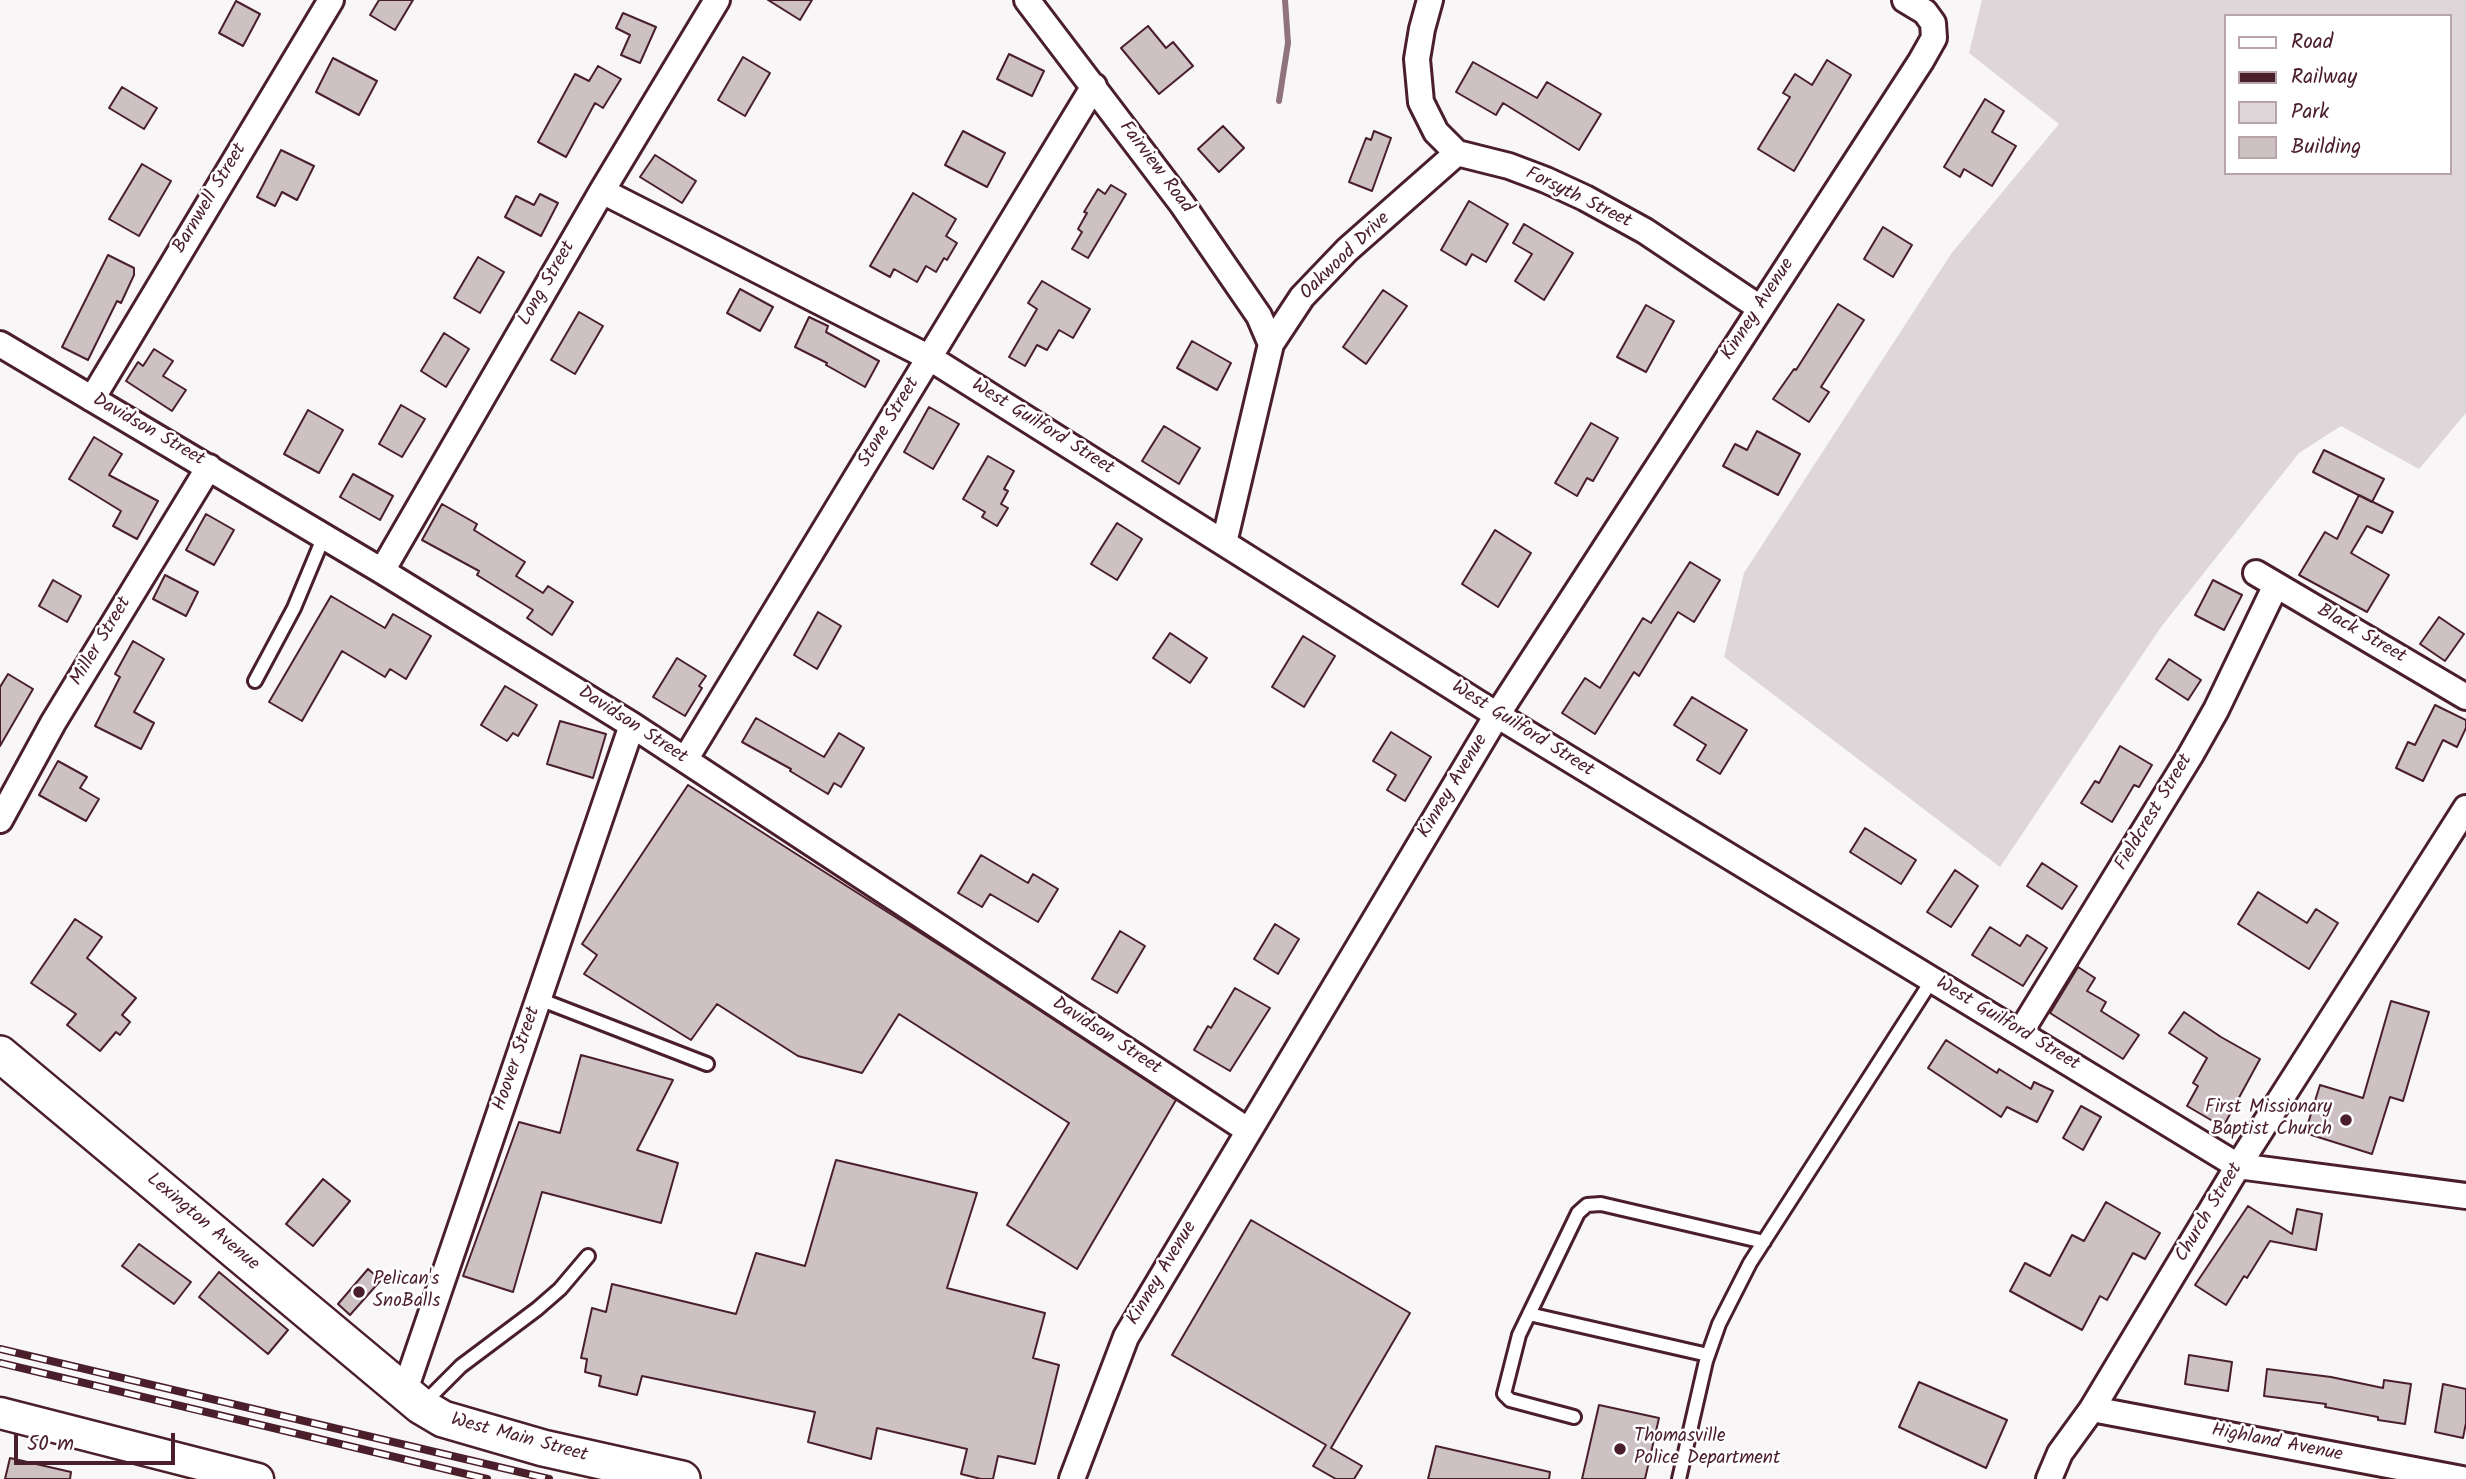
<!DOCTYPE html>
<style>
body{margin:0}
#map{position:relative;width:2466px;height:1479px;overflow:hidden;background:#f8f6f7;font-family:Kalam,sans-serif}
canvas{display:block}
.legend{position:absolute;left:2224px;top:14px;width:228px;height:161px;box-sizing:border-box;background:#fff;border:2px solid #b7a5aa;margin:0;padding:9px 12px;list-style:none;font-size:21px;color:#4a1f2b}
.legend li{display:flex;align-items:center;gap:14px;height:35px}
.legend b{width:35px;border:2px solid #b7a5aa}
.scale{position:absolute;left:14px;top:1433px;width:161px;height:32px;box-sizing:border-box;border:4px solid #4a1f2b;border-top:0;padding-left:9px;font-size:21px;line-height:24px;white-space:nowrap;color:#4a1f2b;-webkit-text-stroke:5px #fff;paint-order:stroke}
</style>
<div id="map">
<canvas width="2466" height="1479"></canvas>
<ul class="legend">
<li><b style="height:9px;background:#fff"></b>Road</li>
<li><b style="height:9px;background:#4a1f2b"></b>Railway</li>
<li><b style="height:19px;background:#ded6d9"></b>Park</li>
<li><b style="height:19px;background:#cdc1c4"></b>Building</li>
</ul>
<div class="scale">50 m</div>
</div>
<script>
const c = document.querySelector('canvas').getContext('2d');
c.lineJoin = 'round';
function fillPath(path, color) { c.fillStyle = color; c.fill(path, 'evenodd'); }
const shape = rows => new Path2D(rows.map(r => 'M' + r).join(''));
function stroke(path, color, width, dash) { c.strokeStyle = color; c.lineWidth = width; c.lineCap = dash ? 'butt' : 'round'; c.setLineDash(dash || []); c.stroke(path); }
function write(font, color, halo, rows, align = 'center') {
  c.font = font + ' Kalam,sans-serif'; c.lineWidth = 5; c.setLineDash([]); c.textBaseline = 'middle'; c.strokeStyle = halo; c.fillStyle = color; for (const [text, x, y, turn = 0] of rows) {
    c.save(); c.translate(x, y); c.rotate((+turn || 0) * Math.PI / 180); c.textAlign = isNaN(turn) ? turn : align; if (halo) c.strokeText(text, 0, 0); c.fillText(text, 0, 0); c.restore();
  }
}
const green = shape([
 [1982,0,2466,0,2466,413,2419,469,2341,426,2299,453,2161,627,2000,867,1724,657,1744,573,1951,254,2059,124,1969,53],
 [2226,16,2450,16,2450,173,2226,173]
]);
const stream = shape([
 [1279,101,1288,43,1285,0]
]);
const building = shape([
 [379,0,413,0,395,30,370,15,379,0],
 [768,0,812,0,800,20,768,0],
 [236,1,260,14,243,46,219,33,236,1],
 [623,13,656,27,640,63,621,55,630,35,616,28,623,13],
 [1148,26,1166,48,1173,42,1193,66,1159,94,1121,48,1148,26],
 [1009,54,1044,71,1032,96,997,79,1009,54],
 [743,57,770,73,745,116,718,100,743,57],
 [333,58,377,81,359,115,316,92,333,58],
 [1827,60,1851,75,1794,171,1758,149,1790,97,1783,93,1795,74,1812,85,1827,60],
 [1473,62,1537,98,1547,82,1601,114,1579,150,1503,103,1496,115,1456,92,1473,62],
 [598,66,621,79,603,108,595,103,566,157,538,142,575,74,589,81,598,66],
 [122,87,157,108,144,129,109,108,122,87],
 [1985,99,2004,111,1992,132,2016,146,1992,186,1964,169,1960,177,1944,167,1985,99],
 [1223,126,1244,148,1219,172,1198,149,1223,126],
 [963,131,1005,153,987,187,945,165,963,131],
 [1374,131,1391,138,1372,191,1349,182,1366,138,1371,140,1374,131],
 [281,150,314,166,297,200,282,192,275,206,257,197,281,150],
 [655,155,696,181,682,203,640,177,655,155],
 [142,164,171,181,139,236,109,219,142,164],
 [1111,185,1126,194,1088,258,1072,249,1082,232,1078,229,1087,213,1084,212,1098,189,1105,194,1111,185],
 [913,193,956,219,946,236,957,243,947,260,944,258,936,272,926,266,917,282,894,269,890,277,870,266,913,193],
 [540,194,558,203,541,236,505,217,516,196,534,205,540,194],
 [1469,201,1508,224,1486,262,1472,254,1466,265,1441,250,1469,201],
 [1524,224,1573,253,1544,300,1515,281,1532,254,1513,243,1524,224],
 [1883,227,1912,245,1893,277,1864,259,1883,227],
 [108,255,134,268,134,275,121,303,117,301,88,360,62,347,108,255],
 [478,257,504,272,480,313,454,298,478,257],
 [1042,281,1090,309,1073,338,1059,330,1047,350,1037,345,1025,366,1009,357,1037,309,1028,303,1042,281],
 [740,289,773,307,760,331,727,313,740,289],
 [1383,290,1407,306,1366,364,1343,347,1383,290],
 [1838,304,1864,320,1821,387,1829,392,1809,422,1773,399,1794,369,1796,370,1838,304],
 [1646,305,1674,321,1646,372,1617,357,1646,305],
 [579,312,603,326,575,374,551,360,579,312],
 [809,317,828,326,826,332,879,361,865,387,826,365,827,363,795,347,809,317],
 [444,333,469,349,446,387,421,371,444,333],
 [1192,341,1231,363,1217,390,1177,368,1192,341],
 [154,349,173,361,163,376,186,390,172,411,126,381,138,362,143,366,154,349],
 [401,405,425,419,402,457,379,444,401,405],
 [929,407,959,424,933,469,904,452,929,407],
 [308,410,343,430,319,473,284,454,308,410],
 [1591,423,1618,438,1593,481,1587,478,1577,496,1555,483,1591,423],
 [1164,426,1200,448,1179,484,1142,461,1164,426],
 [1757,431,1800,454,1778,495,1723,466,1735,444,1747,450,1757,431],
 [94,437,122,454,109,475,158,501,137,539,113,526,121,511,69,479,94,437],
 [2324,450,2384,479,2372,502,2313,472,2324,450],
 [988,456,1014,471,1004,489,1008,491,1001,504,1008,508,997,526,982,517,985,512,963,499,988,456],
 [353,474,393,496,380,520,340,497,353,474],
 [2359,495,2393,512,2382,533,2367,526,2351,553,2389,575,2367,612,2299,575,2325,532,2337,539,2359,495],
 [442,504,477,524,474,530,525,562,516,576,543,593,548,586,573,602,552,635,527,618,533,610,477,575,479,571,422,540,442,504],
 [206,514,234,530,214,565,186,550,206,514],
 [1117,523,1142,539,1117,580,1091,564,1117,523],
 [1495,530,1531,553,1498,607,1462,584,1495,530],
 [1690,562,1720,580,1694,622,1678,612,1639,676,1634,672,1595,734,1562,713,1585,678,1600,688,1643,618,1651,623,1690,562],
 [165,575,198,592,186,616,153,599,165,575],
 [53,580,81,596,67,622,39,606,53,580],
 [2213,580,2242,595,2224,630,2195,615,2213,580],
 [331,596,385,628,393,614,431,636,406,679,390,669,385,677,342,651,302,721,269,702,331,596],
 [818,612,841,626,817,669,794,655,818,612],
 [2439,617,2464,634,2445,661,2420,644,2439,617],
 [1170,633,1207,658,1190,683,1153,658,1170,633],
 [1303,636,1335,656,1304,707,1272,687,1303,636],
 [133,641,164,659,134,712,154,723,141,749,95,726,120,677,115,674,133,641],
 [677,658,706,676,699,686,702,688,685,716,653,697,677,658],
 [2169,659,2201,680,2188,700,2156,679,2169,659],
 [8,674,33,689,0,746,0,687,8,674],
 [505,686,537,705,518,736,513,733,507,741,481,725,505,686],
 [1692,697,1747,730,1720,774,1697,760,1706,745,1674,725,1692,697],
 [2435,705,2466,720,2466,728,2457,747,2443,740,2423,781,2396,768,2408,742,2415,745,2435,705],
 [756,718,824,757,839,733,864,748,841,787,834,783,828,794,790,771,791,769,742,742,756,718],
 [560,721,606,734,593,778,547,764,560,721],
 [1391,732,1431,757,1405,801,1387,790,1396,775,1373,761,1391,732],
 [2120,746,2152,765,2139,787,2134,785,2112,822,2081,803,2095,781,2099,783,2120,746],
 [58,761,87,777,80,788,99,799,86,821,39,795,58,761],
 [688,785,966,962,1176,1100,1077,1269,1007,1225,1069,1123,899,1014,862,1073,798,1056,717,1004,691,1040,584,974,597,955,582,944,688,785],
 [1865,828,1916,860,1901,884,1850,852,1865,828],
 [981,855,1028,883,1033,874,1058,889,1038,922,990,894,982,907,958,893,981,855],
 [2042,863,2077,886,2062,909,2027,886,2042,863],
 [1955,870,1978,886,1951,927,1927,912,1955,870],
 [2258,892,2307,923,2316,909,2338,923,2309,969,2238,924,2258,892],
 [75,919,102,937,87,958,136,998,122,1015,130,1022,120,1035,116,1032,100,1051,67,1025,76,1014,31,983,75,919],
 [1275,924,1299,939,1278,974,1254,959,1275,924],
 [1990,927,2020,946,2027,935,2047,948,2023,986,1972,955,1990,927],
 [1120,931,1145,946,1117,993,1092,979,1120,931],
 [2078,967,2095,978,2087,991,2106,1002,2101,1011,2139,1035,2123,1059,2050,1013,2078,967],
 [1235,988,1270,1008,1230,1071,1194,1050,1208,1026,1211,1028,1235,988],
 [2391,1001,2429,1012,2403,1101,2390,1097,2372,1154,2305,1133,2320,1085,2363,1098,2391,1001],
 [2184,1012,2221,1037,2260,1059,2223,1127,2187,1106,2198,1086,2193,1083,2207,1058,2169,1033,2184,1012],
 [1946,1040,1997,1073,1999,1069,2031,1089,2034,1082,2053,1091,2037,1122,2007,1107,2001,1117,1928,1068,1946,1040],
 [581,1055,673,1080,637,1150,678,1163,661,1223,542,1192,513,1292,463,1276,519,1122,560,1133,581,1055],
 [2081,1106,2101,1117,2083,1150,2063,1138,2081,1106],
 [836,1160,977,1193,947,1288,1045,1313,1033,1358,1059,1365,1035,1464,998,1456,993,1479,981,1479,961,1474,967,1449,877,1428,871,1459,808,1442,815,1412,642,1376,637,1395,599,1386,601,1376,585,1372,587,1359,581,1358,592,1308,606,1312,612,1284,736,1314,756,1253,805,1266,836,1160],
 [323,1179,350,1201,313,1246,286,1224,323,1179],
 [2106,1202,2160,1233,2145,1259,2133,1253,2107,1300,2100,1296,2082,1330,2010,1291,2025,1263,2050,1276,2072,1235,2084,1241,2106,1202],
 [2248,1206,2292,1234,2297,1209,2322,1214,2316,1250,2270,1241,2247,1278,2244,1276,2226,1305,2195,1285,2248,1206],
 [1251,1220,1410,1313,1331,1448,1362,1466,1354,1479,1336,1479,1313,1466,1326,1445,1172,1355,1251,1220],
 [139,1244,191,1282,174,1304,122,1266,139,1244],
 [368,1269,381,1280,350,1315,338,1304,368,1269],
 [219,1272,288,1330,268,1354,199,1297,219,1272],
 [2189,1355,2232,1362,2228,1391,2185,1384,2189,1355],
 [2267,1369,2331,1377,2383,1388,2384,1380,2411,1384,2405,1424,2378,1420,2378,1417,2325,1407,2326,1404,2264,1396,2267,1369],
 [1919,1382,2007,1420,1986,1468,1899,1427,1919,1382],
 [2443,1384,2466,1389,2466,1423,2463,1438,2435,1432,2443,1384],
 [1599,1405,1659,1418,1645,1479,1582,1479,1599,1405],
 [1436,1446,1550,1472,1549,1479,1428,1479,1436,1446],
 [10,1458,71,1472,70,1479,5,1479,10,1458]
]);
const service = shape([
 [255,681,294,608,324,536],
 [539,999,707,1064],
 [1529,1314,1708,1355],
 [424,1403,461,1366,537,1309,560,1289,588,1256],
 [1574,1417,1510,1400,1504,1394,1519,1335,1578,1213,1587,1205,1601,1204,1764,1242],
 [1679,1479,1706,1361,1719,1324,1750,1263,1932,980]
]);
const minor = shape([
 [1027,0,1182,204,1259,316,1271,344],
 [1430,0,1422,29,1417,59,1421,102,1436,132,1457,153,1509,166,1546,180,1585,198,1645,231,1760,308],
 [602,191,930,358,1497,715,2238,1166,2466,1196],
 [0,344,382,571,632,725,1249,1131],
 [92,399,331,0],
 [1224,543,1271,344,1302,297,1347,250,1457,153],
 [382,571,602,191,717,0],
 [2256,573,2466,697],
 [685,760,1094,86],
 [0,820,53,723,209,467],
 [2020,1033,2190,756,2216,710,2276,585],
 [404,1393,632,725],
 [2092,1409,2462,1479],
 [1072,1479,1126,1337,1497,715,1921,61,1934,38,1933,23,1925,12,1905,0],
 [2049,1479,2060,1453,2092,1409,2238,1166,2466,808]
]);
const tertiary = shape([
 [0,1413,258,1479]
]);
const secondary = shape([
 [0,1054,421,1406,443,1419,543,1448,682,1479]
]);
const rail = shape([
 [0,1349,549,1479],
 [0,1363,487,1479]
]);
const markers = [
 [2346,1120,7,"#4a1f2b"],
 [359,1292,7,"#4a1f2b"],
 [1620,1449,7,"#4a1f2b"]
];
const streetNames = [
 ["Fairview Road",1155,168,53],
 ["Barnwell Street",211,199,-59],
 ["Forsyth Street",1578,199,26],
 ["Oakwood Drive",1346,257,-44],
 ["Long Street",548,284,-60],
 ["Kinney Avenue",1759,310,-57],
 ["Stone Street",890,423,-59],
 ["West Guilford Street",1042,428,32],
 ["Davidson Street",148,431,30],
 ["Black Street",2361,635,30],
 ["Miller Street",102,642,-59],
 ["Davidson Street",632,726,33],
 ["West Guilford Street",1522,730,32],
 ["Kinney Avenue",1454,787,-59],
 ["Fieldcrest Street",2155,813,-59],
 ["West Guilford Street",2007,1025,31],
 ["Davidson Street",1106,1037,33],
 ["Hoover Street",518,1059,-71],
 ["Church Street",2210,1213,-59],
 ["Lexington Avenue",202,1223,40],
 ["Kinney Avenue",1163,1274,-59],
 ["West Main Street",519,1439,15],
 ["Highland Avenue",2277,1444,11]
];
const poiNames = [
 ["First Missionary",2332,1109,"right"],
 ["Baptist Church",2332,1131,"right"],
 ["Pelican's",373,1281],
 ["SnoBalls",373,1303],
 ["Thomasville",1634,1438],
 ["Police Department",1634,1460]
];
fillPath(green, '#ded6d9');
stroke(stream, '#8f747b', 6);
fillPath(building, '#cdc1c4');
stroke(building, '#4a1f2b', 2);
stroke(service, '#4a1f2b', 18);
stroke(minor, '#4a1f2b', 30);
stroke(tertiary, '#4a1f2b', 35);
stroke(secondary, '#4a1f2b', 40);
stroke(service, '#fff', 12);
stroke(minor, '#fff', 24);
stroke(tertiary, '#fff', 30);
stroke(secondary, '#fff', 35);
stroke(rail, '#4a1f2b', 8);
stroke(rail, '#fff', 5, [16]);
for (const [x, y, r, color] of markers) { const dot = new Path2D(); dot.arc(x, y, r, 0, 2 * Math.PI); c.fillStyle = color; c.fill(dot); stroke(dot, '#fff', 2.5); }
write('19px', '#4a1f2b', '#fff', streetNames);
write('19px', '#4a1f2b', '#fff', poiNames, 'left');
</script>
